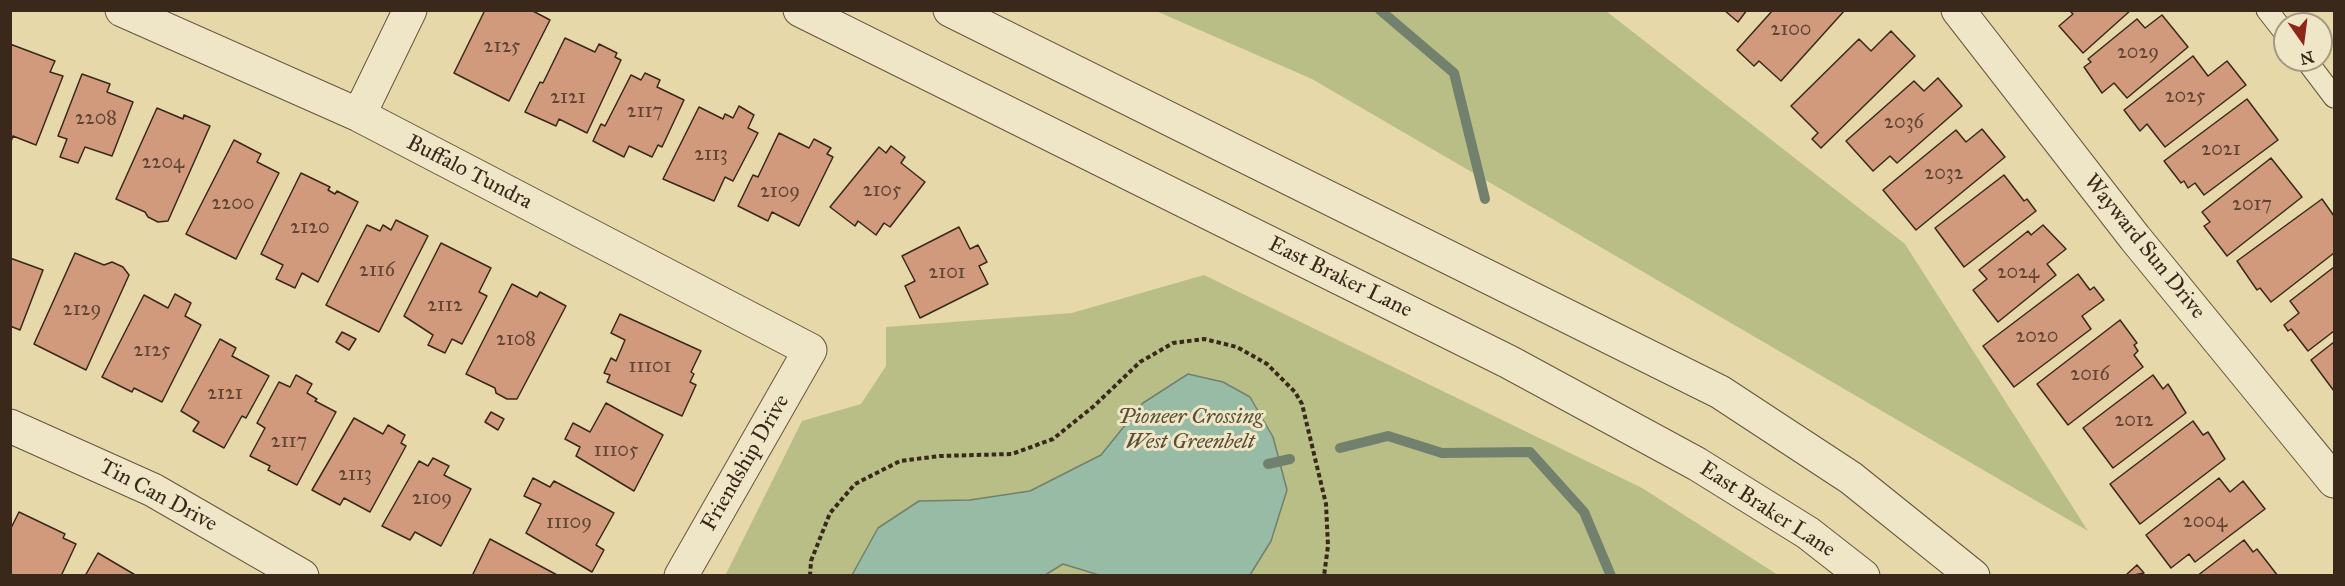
<!DOCTYPE html>
<style>
body{margin:0}
#map{position:relative;width:2345px;height:586px;overflow:hidden;background:#e6d8a9;font-family:"IM FELL Great Primer",serif}
canvas{display:block}
.frame{position:absolute;inset:0;border:12px solid #3a291b;pointer-events:none}
.north{position:absolute;left:2273px;top:12px;width:60px;height:60px;box-sizing:border-box;background:#efe6c7;border:2px solid #a79a82;border-radius:50%;rotate:166deg;font-size:16px;font-weight:700;line-height:24px;text-align:center;color:#3a291b}
.north::after{content:'';display:block;margin:auto;width:21px;height:27px;background:#8f2418;clip-path:polygon(50% 0,100% 100%,50% 72%,0 100%)}
</style>
<div id="map">
<canvas width="2345" height="586"></canvas>
<div class="frame"></div>
<div class="north">N</div>
</div>
<script>
const c = document.querySelector('canvas').getContext('2d');
c.lineJoin = 'round';
function fillPath(path, color) { c.fillStyle = color; c.fill(path, 'evenodd'); }
const shape = rows => new Path2D(rows.map(r => 'M' + r).join(''));
function stroke(path, color, width, dash) { c.strokeStyle = color; c.lineWidth = width; c.lineCap = dash ? 'butt' : 'round'; c.setLineDash(dash || []); c.stroke(path); }
function write(font, color, halo, rows, align = 'center') {
  c.font = font + ' "IM FELL Great Primer",serif'; c.lineWidth = 6; c.setLineDash([]); c.textBaseline = 'middle'; c.strokeStyle = halo; c.fillStyle = color; for (const [text, x, y, turn = 0] of rows) {
    c.save(); c.translate(x, y); c.rotate((+turn || 0) * Math.PI / 180); c.textAlign = isNaN(turn) ? turn : align; if (halo) c.strokeText(text, 0, 0); c.fillText(text, 0, 0); c.restore();
  }
}
const green = shape([
 [1156,11,1606,11,1905,244,2088,531,1312,79],
 [1204,275,1642,488,1778,575,725,576,802,421,861,404,886,366,886,327,1072,313]
]);
const water = shape([
 [1188,374,1223,382,1250,397,1273,437,1287,490,1271,541,1250,575,1099,575,1063,564,1045,575,852,575,878,528,919,501,970,500,1030,491,1101,455,1143,403,1188,374]
]);
const stream = shape([
 [1380,10,1454,73,1485,199],
 [1340,448,1388,436,1442,453,1530,452,1584,512,1611,576],
 [1268,464,1290,459]
]);
const building = shape([
 [485,10,531,10,550,20,509,101,454,73,485,10],
 [1724,10,1747,10,1738,22,1724,10],
 [1773,10,1845,10,1781,81,1759,61,1754,66,1737,50,1773,10],
 [2069,10,2131,10,2083,53,2059,26,2073,14,2069,10],
 [2162,15,2188,47,2127,98,2114,83,2102,93,2084,67,2091,62,2088,59,2137,19,2145,28,2162,15],
 [1891,31,1915,56,1821,148,1812,139,1818,133,1791,106,1859,39,1871,51,1891,31],
 [565,38,595,52,599,44,617,53,615,57,621,60,587,133,559,119,556,126,525,112,540,82,543,83,565,38],
 [10,44,55,61,50,72,63,76,36,145,13,136,10,144,10,44],
 [2193,56,2208,76,2227,61,2246,85,2165,147,2147,124,2140,131,2124,110,2193,56],
 [645,73,660,80,657,87,684,100,662,147,658,145,652,157,629,146,624,157,593,141,601,124,605,126,631,75,641,80,645,73],
 [82,74,110,84,107,92,133,102,112,156,85,147,78,163,60,157,67,139,58,136,82,74],
 [1938,78,1962,106,1897,163,1890,156,1873,171,1846,141,1914,81,1924,91,1938,78],
 [2247,99,2278,140,2204,195,2195,183,2188,188,2184,181,2181,183,2164,161,2247,99],
 [739,106,754,115,748,128,758,133,733,181,725,177,714,201,663,179,699,107,723,119,725,114,733,118,739,106],
 [157,108,183,119,184,115,210,126,168,221,158,222,148,217,145,212,116,199,157,108],
 [1982,129,2005,157,1916,230,1883,190,1956,130,1966,142,1982,129],
 [779,133,809,148,814,139,831,148,827,154,833,157,799,226,772,212,768,221,738,206,753,175,758,177,779,133],
 [234,140,261,154,257,162,279,173,236,259,186,234,234,140],
 [891,146,905,157,901,163,925,182,890,227,884,223,876,235,858,221,855,226,830,207,879,147,886,153,891,146],
 [2271,158,2302,197,2227,256,2204,226,2210,222,2202,212,2271,158],
 [301,173,330,187,328,190,335,194,337,191,358,202,318,282,302,273,295,288,276,279,283,265,261,254,301,173],
 [2004,175,2024,201,2027,199,2036,211,1964,267,1935,228,2004,175],
 [2322,199,2334,216,2334,253,2271,302,2260,288,2257,290,2237,261,2322,199],
 [396,220,428,236,379,332,326,305,367,225,380,231,383,225,391,230,396,220],
 [2043,225,2066,249,2047,264,2056,275,1998,322,1973,290,1987,279,1979,270,2028,231,2031,235,2043,225],
 [959,227,970,249,978,245,987,262,979,266,988,284,920,318,905,286,915,281,902,256,959,227],
 [441,243,491,268,479,292,487,296,462,344,452,339,445,353,428,345,433,335,404,316,441,243],
 [75,253,104,265,112,262,123,267,129,275,86,370,34,344,75,253],
 [10,258,43,270,20,330,10,326,10,258],
 [2334,267,2334,331,2308,351,2291,329,2288,331,2284,325,2299,313,2290,301,2334,267],
 [2078,274,2090,290,2094,287,2104,300,2082,316,2091,329,2014,387,1983,346,2078,274],
 [512,284,537,297,540,292,566,306,517,399,507,399,496,393,495,388,466,374,512,284],
 [175,294,191,303,185,316,201,325,162,402,134,388,132,392,102,377,144,295,168,308,175,294],
 [620,314,701,351,691,372,694,374,690,382,696,385,682,416,607,382,610,375,604,373,611,358,616,361,625,340,611,333,620,314],
 [2120,320,2137,343,2134,345,2138,351,2134,355,2143,367,2068,425,2037,384,2120,320],
 [342,332,356,339,349,350,336,342,342,332],
 [220,339,236,348,232,356,269,376,246,418,242,416,224,448,193,431,199,422,181,411,220,339],
 [2334,342,2334,391,2311,360,2334,342],
 [296,375,312,384,307,393,317,399,315,401,336,412,297,485,268,470,270,466,250,456,265,428,257,423,279,382,290,387,296,375],
 [2153,375,2163,389,2168,384,2186,413,2113,468,2083,428,2153,375],
 [606,403,663,435,634,491,576,456,580,447,565,439,573,423,590,432,606,403],
 [491,412,504,419,498,430,485,422,491,412],
 [354,418,383,434,388,425,405,435,401,443,406,446,370,512,344,498,340,505,312,490,354,418],
 [2193,421,2203,435,2208,432,2225,459,2140,524,2110,484,2193,421],
 [433,458,449,466,444,475,471,489,441,546,415,532,410,540,382,526,419,461,428,466,433,458],
 [533,478,550,487,554,481,614,513,596,545,604,550,592,572,526,533,541,504,524,496,533,478],
 [2219,478,2230,492,2243,481,2265,509,2195,562,2189,554,2171,568,2146,535,2219,478],
 [19,512,65,534,63,538,76,544,61,576,10,576,10,530,19,512],
 [490,539,559,576,472,576,490,539],
 [2244,540,2253,552,2257,549,2278,576,2197,576,2244,540],
 [98,553,137,576,85,576,98,553],
 [2137,565,2144,573,2129,576,2127,574,2137,565]
]);
const path = shape([
 [810,576,811,561,830,513,855,484,900,461,940,456,1012,454,1053,439,1094,406,1140,362,1173,343,1204,339,1237,347,1267,364,1295,392,1302,404,1326,504,1328,546,1324,576]
]);
const service = shape([
 [2267,10,2285,33],
 [2306,60,2334,97]
]);
const minor = shape([
 [122,10,359,115,810,350,681,576],
 [1958,10,2135,238,2334,481],
 [359,115,410,10],
 [10,426,153,490,302,576]
]);
const tertiary = shape([
 [800,10,1509,362,1697,464,1808,533,1863,576],
 [950,10,1720,392,1851,478,1973,576]
]);
const numberNames = [
 ["2100",1791,30],
 ["2125",502,47],
 ["2029",2138,53],
 ["2025",2185,97],
 ["2121",568,98],
 ["2117",645,112],
 ["2208",96,119],
 ["2036",1904,123],
 ["2021",2221,150],
 ["2113",711,155],
 ["2204",163,163],
 ["2032",1944,174],
 ["2105",882,191],
 ["2109",780,192],
 ["2200",233,204],
 ["2017",2252,205],
 ["2120",310,228],
 ["2116",377,271],
 ["2101",947,273],
 ["2024",2018,273],
 ["2112",445,306],
 ["2129",82,310],
 ["2020",2037,337],
 ["2108",516,340],
 ["2125",152,351],
 ["11101",650,367],
 ["2016",2090,375],
 ["2121",225,394],
 ["2012",2134,421],
 ["2117",289,442],
 ["11105",616,451],
 ["2113",355,475],
 ["2109",432,499],
 ["2004",2205,522],
 ["11109",569,523]
];
const streetNames = [
 ["Buffalo Tundra",469,173,27],
 ["Wayward Sun Drive",2144,247,51],
 ["East Braker Lane",1340,278,26],
 ["Friendship Drive",746,463,-60],
 ["Tin Can Drive",158,496,28],
 ["East Braker Lane",1767,510,33]
];
const parkNames = [
 ["Pioneer Crossing",1190,418],
 ["West Greenbelt",1190,443]
];
fillPath(green, '#b8be86');
fillPath(water, '#97bba4');
stroke(water, '#72816d', 1.5);
stroke(stream, '#72816d', 10);
fillPath(building, '#d29a7d');
stroke(building, '#3a291b', 1.5);
stroke(service, '#65553e', 23);
stroke(minor, '#65553e', 35);
stroke(tertiary, '#65553e', 35);
stroke(path, '#3a291b', 4, [4.5, 3]);
stroke(service, '#efe6c7', 21);
stroke(minor, '#efe6c7', 33);
stroke(tertiary, '#efe6c7', 33);
write('20px', '#604534', null, numberNames);
write('22px', '#3a291b', '#efe6c7', streetNames);
write('italic 22px', '#5a4e36', '#efe6c7', parkNames);
</script>
